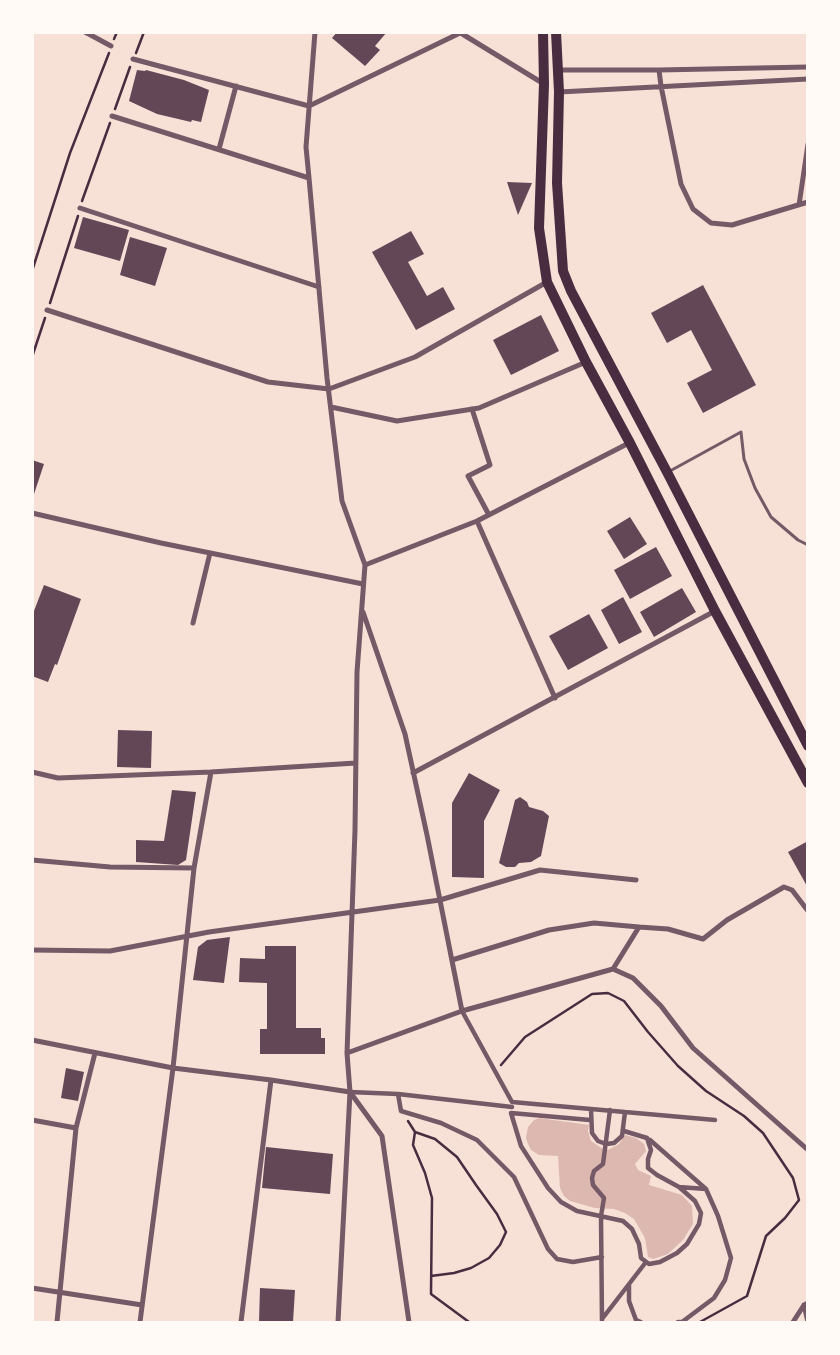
<!DOCTYPE html>
<style>
body{margin:0}
#map{position:relative;width:840px;height:1355px;overflow:hidden;background:#f7e1d7;font-family:Ubuntu,sans-serif}
canvas{display:block}
.frame{position:absolute;inset:0;border:34px solid #fffaf5;pointer-events:none}
</style>
<div id="map">
<canvas width="840" height="1355"></canvas>
<div class="frame"></div>
</div>
<script>
const c = document.querySelector('canvas').getContext('2d');
c.lineJoin = 'round';
function fillPath(path, color) { c.fillStyle = color; c.fill(path, 'evenodd'); }
const shape = rows => new Path2D(rows.map(r => 'M' + r).join(''));
function stroke(path, color, width, dash) { c.strokeStyle = color; c.lineWidth = width; c.lineCap = dash ? 'butt' : 'round'; c.setLineDash(dash || []); c.stroke(path); }
const water = shape([
 [539,1118,589,1125,588,1131,591,1141,603,1149,608,1150,619,1144,625,1135,636,1138,644,1144,646,1151,635,1164,638,1170,651,1176,649,1185,682,1195,692,1206,693,1224,683,1240,668,1254,653,1259,648,1257,645,1238,634,1219,625,1213,614,1209,595,1208,570,1201,564,1196,560,1188,558,1156,539,1155,531,1150,528,1144,526,1138,528,1127,534,1120]
]);
const building = shape([
 [337,32,387,32,375,46,380,50,365,66,332,38],
 [137,70,145,71,146,70,184,80,209,90,201,122,192,120,191,122,157,114,129,101],
 [507,182,532,183,518,215],
 [83,217,129,230,120,261,74,248],
 [411,231,424,254,408,262,427,296,443,287,455,309,416,330,372,252],
 [130,237,167,248,155,286,120,275],
 [703,285,756,385,703,413,687,383,712,370,691,330,667,343,651,313],
 [541,315,559,351,511,375,493,340],
 [32,460,44,464,33,497,32,497],
 [630,517,647,544,624,559,607,531],
 [656,547,672,576,630,599,614,570],
 [44,585,81,599,57,665,55,664,48,682,32,676,32,616],
 [682,588,696,612,654,637,640,612],
 [623,597,642,632,619,644,601,610],
 [589,614,608,648,568,670,549,636],
 [118,730,152,731,151,768,117,767],
 [469,773,500,790,484,821,484,878,452,877,452,803],
 [172,790,196,792,186,860,178,865,136,862,136,840,164,841],
 [520,797,527,802,529,807,543,811,549,816,541,856,531,862,519,863,515,867,506,867,499,863,515,800],
 [808,841,808,888,788,852],
 [230,937,224,983,193,980,198,947,207,940],
 [265,946,296,946,296,1028,321,1028,321,1038,325,1038,325,1054,260,1054,260,1029,267,1029,267,983,239,982,240,958,265,959],
 [66,1068,84,1072,78,1101,61,1098],
 [266,1147,333,1154,330,1194,262,1188],
 [260,1288,295,1290,293,1322,259,1322]
]);
const path = shape([
 [114,39,117,32],
 [136,53,144,32],
 [115,109,130,67],
 [82,201,110,123],
 [32,271,70,153,109,53],
 [50,303,78,216],
 [32,357,45,318],
 [501,1065,525,1037,592,994,608,993,624,1001,648,1032,678,1066,706,1091,744,1116,763,1133,793,1178,799,1200,785,1218,766,1236,747,1296,700,1322],
 [408,1121,415,1132,413,1145,425,1173,432,1198,431,1294,469,1322],
 [415,1132,435,1139,457,1157,476,1185,497,1214,506,1232,500,1245,489,1258,471,1268,454,1273,431,1276]
]);
const service = shape([
 [670,471,741,432,744,459,755,488,771,517,798,540,808,545]
]);
const pedestrian = shape([
 [462,1011,512,1102,715,1120],
 [350,1092,398,1094,401,1111,441,1123,477,1140,514,1177,548,1249,557,1259,573,1262,602,1257],
 [398,1094,512,1107],
 [591,1109,592,1133,598,1141,606,1144,614,1143,622,1136,625,1112],
 [590,1120,511,1113,521,1146,548,1188,561,1202,577,1211,623,1221,632,1229,639,1244,641,1258,649,1264,660,1262,677,1253,687,1244,699,1224,701,1213,695,1201,679,1187,657,1175,648,1168,648,1159,651,1150,647,1138,624,1131],
 [650,1140,706,1189,679,1187],
 [629,1285,629,1301,636,1320,641,1322],
 [602,1319,646,1262],
 [602,1322,601,1216,604,1198,593,1185,592,1178,594,1171,603,1164,610,1110],
 [678,1322,682,1322,714,1298,725,1280,731,1258,718,1216,706,1189]
]);
const minor = shape([
 [85,32,111,46],
 [315,32,306,147,309,178,327,378,342,501,365,565,357,672,355,830,347,1053,350,1092,338,1322],
 [459,32,544,84],
 [133,59,309,106,460,33],
 [557,70,659,70,808,67],
 [659,70,661,86,681,184,693,209,711,223,732,225,808,202],
 [559,92,808,79],
 [112,116,309,178],
 [219,149,236,86],
 [799,205,808,144],
 [80,208,319,287],
 [47,310,268,382,329,389,415,357,547,282],
 [331,407,397,421,479,408,586,362],
 [472,409,490,465,468,476,489,515],
 [32,513,161,543,363,584],
 [477,521,555,698],
 [365,565,477,521,629,443],
 [363,612,405,734,427,835,462,1011],
 [193,623,210,553],
 [32,772,58,778,211,772,356,763],
 [413,773,715,611],
 [32,860,110,867,194,868],
 [639,927,668,929,703,939,727,920,784,887,792,890,808,911],
 [32,950,110,951,209,932,440,900,540,870,636,880],
 [452,960,549,930,594,923,639,927,613,969],
 [32,1040,173,1068,271,1080,350,1092,382,1136,409,1322],
 [347,1053,462,1011,613,969,633,978,661,1006,693,1048,808,1150],
 [32,1120,76,1128],
 [32,1288,142,1305],
 [804,1305,808,1322],
 [57,1322,76,1128,95,1053],
 [140,1322,173,1068,194,868,211,772],
 [241,1322,271,1080],
 [793,1322,804,1305,808,1303]
]);
const primary = shape([
 [543,32,544,84,539,228,547,282,586,362,630,443,715,611,808,783],
 [556,32,559,92,557,183,563,271,571,291,667,472,808,746]
]);
fillPath(water, '#dcb8b0');
fillPath(building, '#644757');
stroke(path, '#4a2c40', 2.5);
stroke(service, '#755966', 3);
stroke(pedestrian, '#755966', 4.5);
stroke(minor, '#755966', 5);
stroke(primary, '#4a2c40', 10);
</script>
